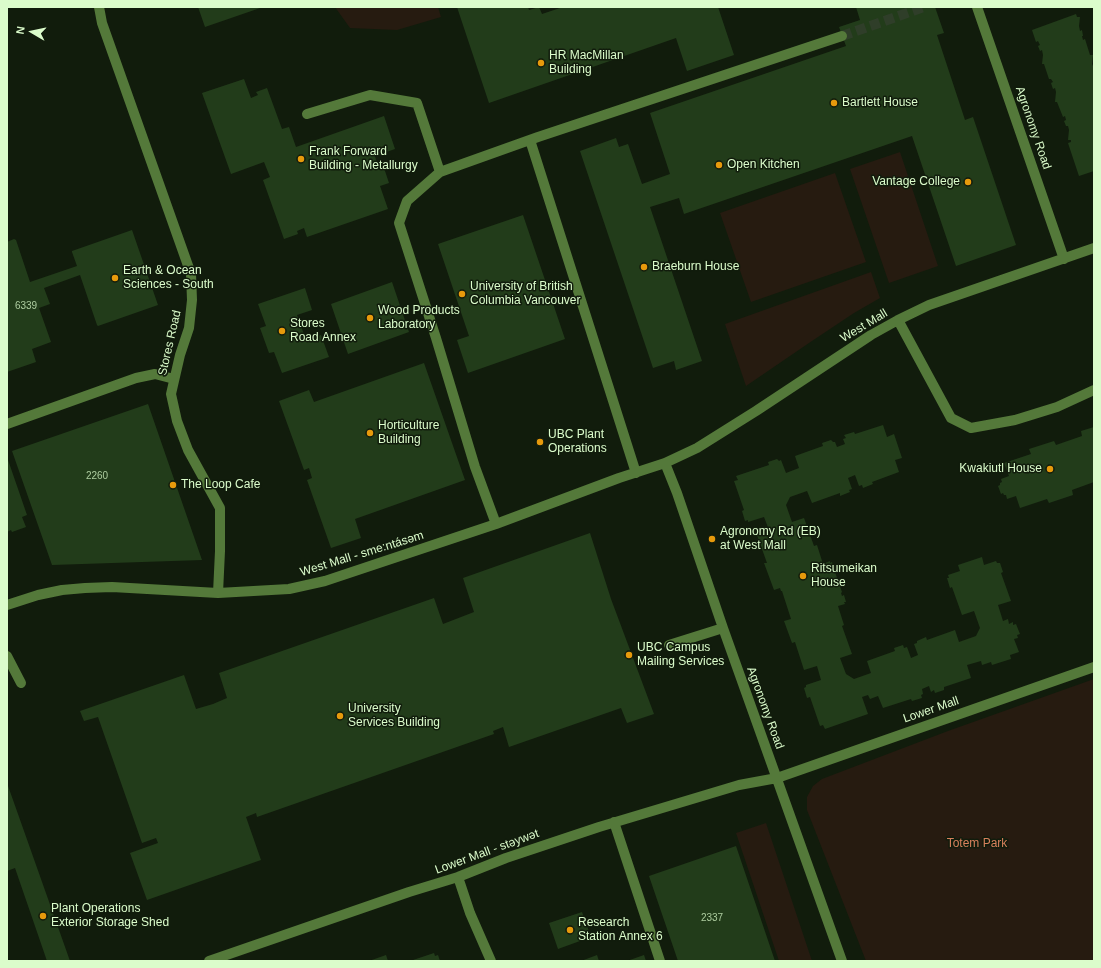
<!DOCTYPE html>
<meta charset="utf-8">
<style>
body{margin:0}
#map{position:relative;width:1101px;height:968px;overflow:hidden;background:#111c0c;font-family:Helvetica,sans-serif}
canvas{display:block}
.frame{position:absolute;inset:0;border:8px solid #dbfccb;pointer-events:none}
.north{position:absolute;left:12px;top:12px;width:40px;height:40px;-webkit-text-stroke:3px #111c0c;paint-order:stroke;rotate:279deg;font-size:11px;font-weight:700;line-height:16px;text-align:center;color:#dbfccb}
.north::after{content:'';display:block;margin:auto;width:14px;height:18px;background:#dbfccb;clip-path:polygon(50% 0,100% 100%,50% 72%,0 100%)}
</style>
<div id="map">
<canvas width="1101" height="968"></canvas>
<div class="frame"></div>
<div class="north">N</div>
</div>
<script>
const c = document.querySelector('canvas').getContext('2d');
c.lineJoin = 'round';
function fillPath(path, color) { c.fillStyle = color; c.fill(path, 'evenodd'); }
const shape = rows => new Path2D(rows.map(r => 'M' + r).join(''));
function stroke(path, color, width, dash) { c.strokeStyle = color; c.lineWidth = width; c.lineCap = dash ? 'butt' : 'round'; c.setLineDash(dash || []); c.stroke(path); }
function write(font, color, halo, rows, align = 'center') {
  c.font = font + ' Helvetica,sans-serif'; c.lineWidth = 3; c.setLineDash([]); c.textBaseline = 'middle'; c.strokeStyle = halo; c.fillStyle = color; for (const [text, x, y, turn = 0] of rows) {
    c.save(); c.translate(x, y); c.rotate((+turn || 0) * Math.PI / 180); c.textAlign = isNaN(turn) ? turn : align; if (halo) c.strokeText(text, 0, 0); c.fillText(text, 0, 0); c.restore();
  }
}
const green = shape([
 [335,7,438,7,441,17,397,30,350,28],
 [900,152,938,266,889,283,850,169],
 [835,173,866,262,751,302,720,213],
 [871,272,880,298,854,313,809,343,746,386,725,324],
 [1094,679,1094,961,866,961,807,810,807,797,813,786,822,779,948,731],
 [766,823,812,961,779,961,736,833]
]);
const building = shape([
 [198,7,263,7,205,27],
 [457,7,528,7,529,10,539,7,542,14,563,7,718,7,734,55,687,71,676,38,489,103],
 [856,7,935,7,944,33,937,35,965,120,973,117,1016,245,956,266,912,136,684,214,679,198,650,207,702,361,676,370,674,361,653,368,580,151,616,138,619,147,628,144,642,184,670,174,650,113,846,46,839,27,860,20],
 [1076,14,1077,17,1080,17,1079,26,1080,31,1082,30,1083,36,1082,36,1083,40,1085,39,1090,55,1093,55,1092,64,1094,68,1094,171,1079,176,1068,143,1071,142,1071,140,1068,140,1069,130,1068,126,1066,126,1064,121,1066,120,1065,116,1063,117,1057,102,1055,102,1056,92,1055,88,1053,89,1051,83,1053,82,1051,79,1049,79,1044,64,1042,64,1043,55,1042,50,1040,51,1038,46,1040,45,1038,41,1036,42,1032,30],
 [244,79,251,98,258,95,256,92,267,88,282,129,289,127,296,147,384,116,395,149,375,156,377,164,382,162,389,183,380,186,388,209,307,237,304,228,297,231,298,234,284,239,263,180,270,177,264,162,231,174,202,93],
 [523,215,565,339,468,373,457,340,469,336,438,244],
 [132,230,158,305,98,326,97,325,80,275,44,288,50,304,39,308,51,342,32,349,36,362,7,372,7,242,14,239,16,240,30,282,77,266,72,252,72,251],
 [392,282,409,332,348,354,331,304],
 [305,288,312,310,297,315,306,340,321,335,329,357,282,373,274,352,269,353,260,328,266,326,258,304],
 [424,363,465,480,355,519,361,538,331,548,307,480,312,478,309,468,304,470,279,401,309,390,314,402],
 [148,404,202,560,52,565,12,451],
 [883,425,887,437,894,434,902,458,895,460,899,472,872,482,873,484,863,488,862,485,859,486,855,475,848,478,852,489,849,490,850,492,840,496,840,493,812,503,807,491,790,497,786,505,792,522,804,518,814,546,817,545,823,564,830,561,830,563,832,562,834,568,833,569,834,572,835,572,842,592,841,593,842,596,844,595,846,602,844,602,845,604,838,606,844,625,842,626,852,654,840,658,846,674,854,679,871,673,867,661,895,651,894,648,903,645,904,648,907,647,911,658,918,655,914,644,917,643,917,641,926,637,927,640,955,630,959,642,976,636,980,628,974,611,962,615,952,587,950,588,947,578,949,578,948,575,960,571,958,565,982,557,984,565,996,561,997,563,1000,563,1003,572,1001,573,1011,601,998,605,1003,621,1008,619,1009,624,1013,622,1013,625,1016,624,1020,634,1017,635,1018,638,1014,639,1019,652,1010,655,1011,659,992,665,991,662,982,665,981,661,967,665,971,678,944,687,944,690,935,693,934,690,931,692,929,686,922,689,923,694,921,695,922,698,912,701,911,699,883,708,878,696,870,699,868,695,862,697,868,714,825,729,823,725,820,726,810,697,807,698,804,688,806,687,806,685,821,680,817,666,804,670,795,642,792,643,784,621,791,619,782,591,781,591,780,588,774,590,764,563,767,563,757,535,769,530,764,517,748,522,748,520,745,521,742,511,744,510,734,481,738,480,736,476,769,465,768,462,777,459,779,461,781,460,786,473,799,468,795,456,823,446,822,443,831,440,833,442,835,442,837,447,845,444,843,439,846,438,844,435,854,432,855,434],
 [1094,427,1094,482,1072,490,1073,495,1049,503,1047,499,1020,508,1016,496,1007,499,1006,495,1004,495,1003,493,1001,494,998,486,1000,485,1000,483,1002,482,1001,479,1009,476,1004,463,1031,454,1029,449,1054,441,1056,445,1082,436,1081,431],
 [7,457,27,515,22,517,26,527,12,532,11,530,7,532],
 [590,533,611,599,654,714,627,723,621,708,509,747,503,727,493,731,494,734,257,817,256,813,246,817,261,860,147,900,130,853,158,843,156,838,142,843,98,717,84,721,80,711,184,675,196,709,213,704,227,698,219,673,434,598,443,624,474,612,463,578],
 [7,783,70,961,47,961,15,868,7,871],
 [736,846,775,961,678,961,649,876],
 [582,912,591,937,558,949,549,923],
 [434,953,435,956,438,955,440,961,414,961,413,960],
 [386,955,388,961,369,961],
 [597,955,599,961,581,961],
 [644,955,646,961,627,961]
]);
const minorTunnel = shape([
 [842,36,924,7]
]);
const minor = shape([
 [99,7,102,23,191,274,192,300,189,328,180,355,171,394,177,421,188,450,220,508,220,551,218,593],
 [977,7,1064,259],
 [307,114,370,95,417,103,440,172,407,201,399,223,436,338,475,467,496,524],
 [530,140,636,473],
 [440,172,538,137,842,36],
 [898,320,951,418,971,428,1015,420,1057,407,1094,390],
 [7,424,136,378,155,374,174,379],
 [665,463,677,493,723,628,842,961],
 [7,605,38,595,62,590,85,588,112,587,218,593,289,589,325,581,496,524,619,478,665,463,697,448,756,411,871,335,898,320,929,305,1094,248],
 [669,645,723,628],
 [7,656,21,683],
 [614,822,660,961],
 [458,877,470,913,491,961],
 [209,961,409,892,458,877,506,858,599,827,739,785,777,778,1094,667]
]);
const markers = [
 [541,63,4,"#e79a0c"],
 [834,103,4,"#e79a0c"],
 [301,159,4,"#e79a0c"],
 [719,165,4,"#e79a0c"],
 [968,182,4,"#e79a0c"],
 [644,267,4,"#e79a0c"],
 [115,278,4,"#e79a0c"],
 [462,294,4,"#e79a0c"],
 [370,318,4,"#e79a0c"],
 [282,331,4,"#e79a0c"],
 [370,433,4,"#e79a0c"],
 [540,442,4,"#e79a0c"],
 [1050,469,4,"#e79a0c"],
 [173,485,4,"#e79a0c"],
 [712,539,4,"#e79a0c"],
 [803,576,4,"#e79a0c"],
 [629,655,4,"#e79a0c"],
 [340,716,4,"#e79a0c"],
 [43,916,4,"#e79a0c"],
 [570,930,4,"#e79a0c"]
];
const numberNames = [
 ["6339",26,306],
 ["2260",97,476],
 ["2337",712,918]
];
const poiNames = [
 ["HR MacMillan",549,56],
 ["Building",549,70],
 ["Bartlett House",842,103],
 ["Frank Forward",309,152],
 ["Building - Metallurgy",309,166],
 ["Open Kitchen",727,165],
 ["Vantage College",960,182,"right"],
 ["Braeburn House",652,267],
 ["Earth & Ocean",123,271],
 ["Sciences - South",123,285],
 ["University of British",470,287],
 ["Columbia Vancouver",470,301],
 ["Wood Products",378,311],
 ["Laboratory",378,325],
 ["Stores",290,324],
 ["Road Annex",290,338],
 ["Horticulture",378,426],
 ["Building",378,440],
 ["UBC Plant",548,435],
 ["Operations",548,449],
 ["Kwakiutl House",1042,469,"right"],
 ["The Loop Cafe",181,485],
 ["Agronomy Rd (EB)",720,532],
 ["at West Mall",720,546],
 ["Ritsumeikan",811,569],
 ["House",811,583],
 ["UBC Campus",637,648],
 ["Mailing Services",637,662],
 ["University",348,709],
 ["Services Building",348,723],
 ["Plant Operations",51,909],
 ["Exterior Storage Shed",51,923],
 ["Research",578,923],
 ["Station Annex 6",578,937]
];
const streetNames = [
 ["Agronomy Road",1033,128,71],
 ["West Mall",864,326,-31],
 ["Stores Road",170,343,-77],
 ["West Mall - sme:ntásəm",362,554,-17],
 ["Agronomy Road",765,708,70],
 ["Lower Mall",931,710,-19],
 ["Lower Mall - stəywət",487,852,-20]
];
const parkNames = [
 ["Totem Park",977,844]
];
fillPath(green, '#261b10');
fillPath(building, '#223c1a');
stroke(minorTunnel, '#2f3e29', 10, [10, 5]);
stroke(minor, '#54793a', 10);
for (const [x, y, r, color] of markers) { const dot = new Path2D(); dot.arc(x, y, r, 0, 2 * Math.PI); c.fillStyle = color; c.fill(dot); stroke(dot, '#111c0c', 1.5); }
write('10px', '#adcc9f', null, numberNames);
write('12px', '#dbfccb', '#111c0c', poiNames, 'left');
write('12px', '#dbfccb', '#111c0c', streetNames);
write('12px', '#d7805c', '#111c0c', parkNames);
</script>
